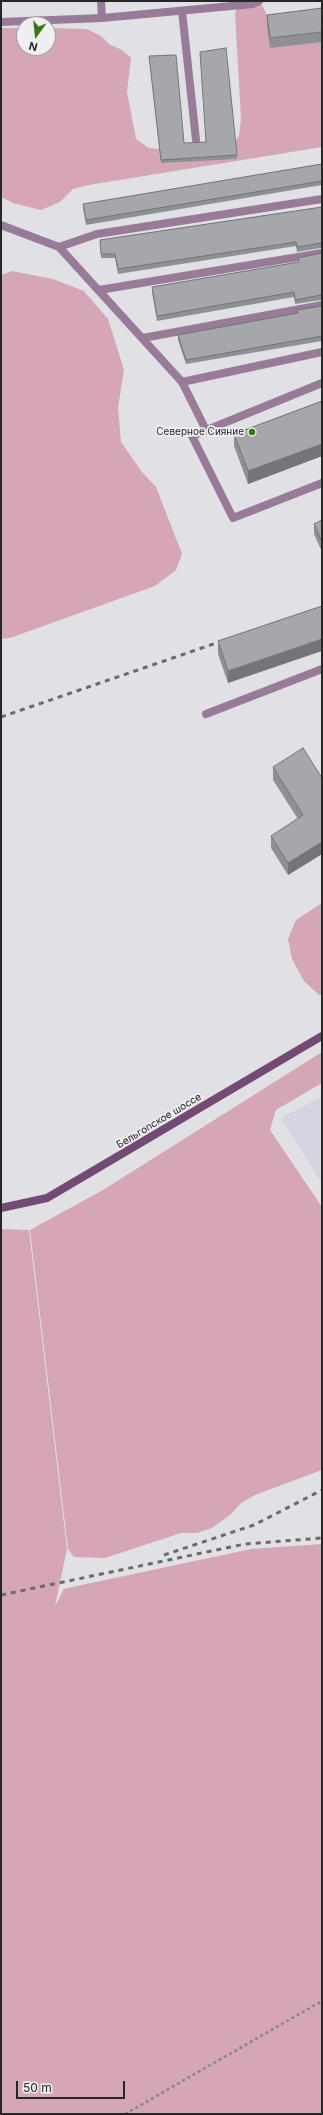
<!DOCTYPE html>
<meta charset="utf-8">
<style>
body{margin:0}
#map{position:relative;width:323px;height:2115px;overflow:hidden;background:#e1e1e5;font-family:Inter,sans-serif}
canvas{display:block}
.frame{position:absolute;inset:0;border:2px solid #262527;pointer-events:none}
.north{position:absolute;left:16px;top:16px;width:40px;height:40px;box-sizing:border-box;background:#efeef2;border:1px solid #9f9ea1;border-radius:50%;rotate:195deg;font-size:11px;font-weight:700;line-height:16px;text-align:center;color:#262527}
.north::after{content:'';display:block;margin:auto;width:14px;height:18px;background:#367818;clip-path:polygon(50% 0,100% 100%,50% 72%,0 100%)}
.scale{position:absolute;left:16px;top:2081px;width:109px;height:18px;box-sizing:border-box;border:2px solid #262527;border-top:0;padding-left:5px;font-size:12px;line-height:14px;white-space:nowrap;color:#262527;-webkit-text-stroke:3px #efeef2;paint-order:stroke}
</style>
<div id="map">
<canvas width="323" height="2115"></canvas>
<div class="frame"></div>
<div class="north">N</div>
<div class="scale">50 m</div>
</div>
<script>
const c = document.querySelector('canvas').getContext('2d');
c.lineJoin = 'round';
function fillPath(path, color) { c.fillStyle = color; c.fill(path, 'evenodd'); }
const shape = rows => new Path2D(rows.map(r => 'M' + r).join(''));
function stroke(path, color, width, dash) { c.strokeStyle = color; c.lineWidth = width; c.lineCap = dash ? 'butt' : 'round'; c.setLineDash(dash || []); c.stroke(path); }
function write(font, color, halo, rows, align = 'center') {
  c.font = font + ' Inter,sans-serif'; c.lineWidth = 3.5; c.setLineDash([]); c.textBaseline = 'middle'; c.strokeStyle = halo; c.fillStyle = color; for (const [text, x, y, turn = 0] of rows) {
    c.save(); c.translate(x, y); c.rotate((+turn || 0) * Math.PI / 180); c.textAlign = isNaN(turn) ? turn : align; if (halo) c.strokeText(text, 0, 0); c.fillText(text, 0, 0); c.restore();
  }
}
const built = shape([
 [322,1096,322,1184,281,1118]
]);
const green = shape([
 [257,1,261,3,269,19,322,29,322,147,89,185,73,189,60,202,41,210,13,203,1,197,1,28,24,28,24,48,48,48,48,28,87,29,101,36,109,44,122,50,131,58,127,92,136,139,149,148,170,150,231,148,239,136,241,119,235,14,239,2],
 [12,271,53,279,84,291,108,319,124,370,118,408,121,442,142,472,156,487,182,554,176,570,155,586,10,638,1,639,1,275],
 [322,903,322,995,319,995,304,981,292,959,288,939,296,920],
 [322,1052,322,1083,276,1110,270,1130,322,1207,322,1470,255,1495,241,1503,230,1515,212,1528,197,1533,181,1533,105,1558,74,1557,68,1549,30,1230,103,1190],
 [1,1229,29,1230,67,1549,55,1606,64,1589,77,1586,251,1549,322,1544,322,2114,1,2114]
]);
const path = shape([
 [125,2114,322,2001]
]);
const lane = shape([
 [101,1,102,18],
 [182,11,196,140],
 [1,22,102,18,253,4,259,1],
 [1,225,59,247,182,382,322,352],
 [59,247,97,234,322,199],
 [99,290,322,253],
 [143,338,322,305],
 [182,382,206,430],
 [322,383,192,436,233,518,322,483],
 [206,714,322,669]
]);
const secondary = shape([
 [1,1208,47,1198,322,1036]
]);
const rail = shape([
 [1,717,228,639],
 [164,1555,254,1525,322,1490],
 [1,1595,245,1544,322,1538]
]);
const wall = shape([
 [322,8,322,42,270,48,267,25,267,15],
 [149,56,184,143,237,155,237,159,161,163],
 [322,164,322,185,86,225,83,208,83,204],
 [322,207,322,248,321,248,297,252,296,246,118,274,115,258,101,258,100,240],
 [322,253,322,300,321,300,295,304,294,297,157,321,152,292,152,287,298,262,298,258],
 [322,306,322,341,186,364,178,340,178,335,297,313,297,310],
 [322,401,322,456,248,484,234,446,234,434],
 [322,520,322,552,314,534,314,524],
 [322,606,228,683,218,654,218,641],
 [273,767,322,778,322,854,288,875,271,848,271,836,298,819,273,780]
]);
const shadedWall = shape([
 [322,444,322,456,248,484,248,471],
 [322,639,322,651,228,683,228,671],
 [322,842,322,854,288,875,288,863]
]);
const building = shape([
 [322,8,322,32,270,38,267,15,322,8],
 [226,48,237,155,161,160,149,56,176,55,184,143,206,142,200,52,226,48],
 [322,164,322,181,86,220,83,204,322,164],
 [322,207,322,243,321,243,297,247,296,242,118,269,115,254,101,254,100,240,322,207],
 [322,253,322,295,321,295,295,300,294,292,157,316,152,287,299,262,298,258,322,253],
 [322,306,322,336,186,360,178,335,298,313,297,310,322,306],
 [322,401,322,444,248,471,234,434,322,401],
 [322,520,322,542,314,524,322,520],
 [322,606,322,639,228,671,218,641,322,606],
 [303,748,322,778,322,842,288,863,271,836,303,815,273,767,303,748]
]);
const markers = [
 [252,432,4,"#367818"]
];
const poiNames = [
 ["Северное Сияние",244,432]
];
const streetNames = [
 ["Бельгопское шоссе",159,1121,-31]
];
fillPath(built, '#d6d4e0');
fillPath(green, '#d5a6b5');
stroke(path, '#878689', 2.5, [3, 3]);
stroke(lane, '#987b98', 8);
stroke(secondary, '#734a74', 8);
stroke(rail, '#6a696c', 3, [5, 5]);
fillPath(wall, '#8e9093');
fillPath(shadedWall, '#747578');
fillPath(building, '#a5a7ab');
stroke(building, '#747578', 1);
for (const [x, y, r, color] of markers) { const dot = new Path2D(); dot.arc(x, y, r, 0, 2 * Math.PI); c.fillStyle = color; c.fill(dot); stroke(dot, '#efeef2', 1.5); }
write('10px', '#262527', '#efeef2', poiNames, 'right');
write('10px', '#262527', '#efeef2', streetNames);
</script>
